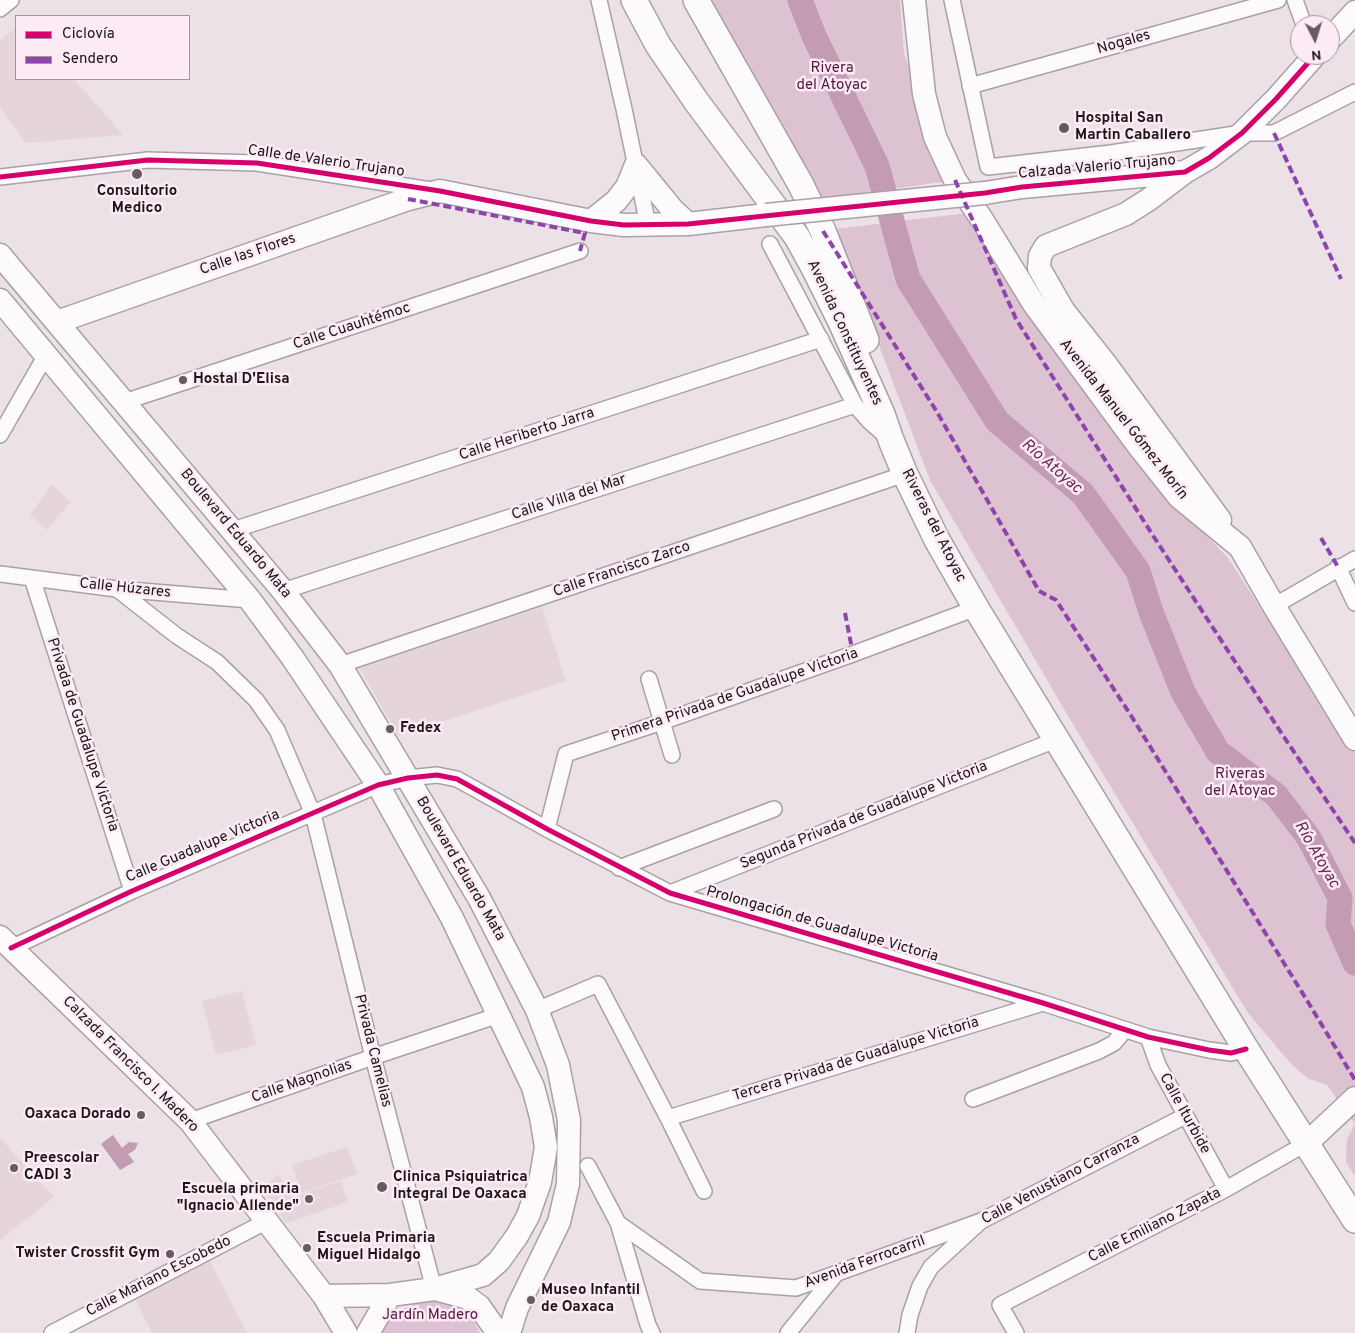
<!DOCTYPE html>
<meta charset="utf-8">
<style>
body{margin:0}
#map{position:relative;width:1355px;height:1333px;overflow:hidden;background:#ebe1e6;font-family:Overpass,sans-serif}
canvas{display:block}
.legend{position:absolute;left:15px;top:15px;width:175px;height:65px;box-sizing:border-box;background:#fcebf4;border:1px solid #a2959c;margin:0;padding:6px 9px;list-style:none;font-size:15px;color:#1b1518}
.legend li{display:flex;align-items:center;gap:10px;height:25px}
.legend b{width:25px;border:1px solid #a2959c}
.north{position:absolute;left:1290px;top:15px;width:50px;height:50px;box-sizing:border-box;background:#fcebf4;border:1px solid #a2959c;border-radius:50%;rotate:175deg;font-size:14px;font-weight:700;line-height:20px;text-align:center;color:#1b1518}
.north::after{content:'';display:block;margin:auto;width:18px;height:22px;background:#645c60;clip-path:polygon(50% 0,100% 100%,50% 72%,0 100%)}
</style>
<div id="map">
<canvas width="1355" height="1333"></canvas>
<ul class="legend">
<li><b style="height:6px;background:#d6006c"></b>Ciclovía</li>
<li><b style="height:6px;background:#8e44ad"></b>Sendero</li>
</ul>
<div class="north">N</div>
</div>
<script>
const c = document.querySelector('canvas').getContext('2d');
c.lineJoin = 'round';
function fillPath(path, color) { c.fillStyle = color; c.fill(path, 'evenodd'); }
const shape = rows => new Path2D(rows.map(r => 'M' + r).join(''));
function stroke(path, color, width, dash) { c.strokeStyle = color; c.lineWidth = width; c.lineCap = dash ? 'butt' : 'round'; c.setLineDash(dash || []); c.stroke(path); }
function write(font, color, halo, rows, align = 'center') {
  c.font = font + ' Overpass,sans-serif'; c.lineWidth = 5; c.setLineDash([]); c.textBaseline = 'middle'; c.strokeStyle = halo; c.fillStyle = color; for (const [text, x, y, turn = 0] of rows) {
    c.save(); c.translate(x, y); c.rotate((+turn || 0) * Math.PI / 180); c.textAlign = isNaN(turn) ? turn : align; if (halo) c.strokeText(text, 0, 0); c.fillText(text, 0, 0); c.restore();
  }
}
const built = shape([
 [16,28,16,79,74,79,123,135,26,143,0,108,0,40],
 [52,484,70,502,47,530,30,515],
 [542,607,566,681,399,736,359,668],
 [242,991,256,1045,216,1055,202,1001],
 [0,1138,54,1197,0,1240],
 [347,1147,357,1174,301,1193,292,1165],
 [279,1175,294,1197,341,1181,348,1202,286,1223,262,1187],
 [210,1261,247,1333,152,1333,135,1299]
]);
const green = shape([
 [698,0,900,0,904,54,955,180,816,200],
 [968,213,1128,453,1228,558,1355,753,1355,1176,1346,1162,1347,1139,1355,1124,1327,1085,1309,1079,1291,1064,1248,1013,1077,731,930,480,835,229],
 [427,1299,460,1305,471,1315,480,1333,380,1333,382,1325,398,1311]
]);
const water = shape([
 [113,1135,122,1148,129,1142,138,1143,135,1150,128,1154,134,1162,120,1170,101,1144]
]);
const river = shape([
 [800,0,814,36,877,166,908,279,997,421,1083,494,1138,571,1151,612,1183,692,1218,752,1276,795,1309,838,1340,898,1338,924,1355,963]
]);
const street = shape([
 [599,0,624,109,648,225],
 [952,0,988,167,1111,153,1242,133,1274,133,1355,92],
 [1295,0,1304,25],
 [0,9,11,0],
 [970,86,1278,0],
 [0,177,148,160,257,163,431,190],
 [770,244,855,405,869,421,888,438],
 [124,402,580,251],
 [0,435,46,355],
 [233,530,821,339],
 [1338,567,1355,603],
 [0,574,117,589,250,600],
 [32,578,132,891],
 [117,589,177,636,217,662,256,700,277,730,313,814,373,1057,434,1289],
 [283,591,855,405],
 [1274,606,1355,559],
 [340,665,905,474],
 [649,679,672,755],
 [547,829,566,754,662,722,853,654,976,608],
 [619,868,774,809],
 [670,893,1058,739],
 [11,948,132,891,378,785,408,778,437,775,457,779,547,829,670,893,1043,1003,1148,1037,1209,1050,1231,1053,1246,1049],
 [537,1010,598,984,668,1118,704,1191],
 [1148,1037,1158,1065,1226,1189],
 [973,1099,1099,1051,1114,1043,1125,1030],
 [668,1118,1043,1003],
 [190,1121,373,1057,499,1015],
 [588,1166,618,1223,700,1281,796,1288,981,1221],
 [618,1223,648,1325,652,1333],
 [52,1333,267,1221],
 [788,1333,835,1275],
 [907,1333,910,1315,920,1286,931,1267,981,1221,1185,1116],
 [1016,1333,1000,1305,1226,1189,1307,1143]
]);
const secondary = shape([
 [914,0,924,94,935,137,955,180,983,221,1034,304,1140,448,1179,497,1240,547,1274,606,1355,739],
 [1330,39,1355,12],
 [636,165,672,209,688,224],
 [1185,172,1148,200,1126,214,1046,246,1040,256,1039,268,1063,310,1105,363,1220,520],
 [985,193,1022,187,1185,172,1209,158,1242,133,1276,99,1315,55],
 [591,221,616,201,627,187,636,165],
 [0,255,283,591,340,665,479,898,537,1010,558,1065,569,1120,568,1184,559,1222,517,1308,509,1333],
 [0,300,250,600,292,657,378,785,452,918,533,1087,541,1117,546,1147,540,1182,528,1216,517,1236,499,1261,483,1275,434,1289,390,1295,324,1296],
 [57,322,408,199,440,191,591,221,624,225,688,224,766,215],
 [0,937,190,1121,324,1296,346,1333],
 [1307,1143,1355,1098],
 [435,1289,468,1298,479,1306,498,1333],
 [368,1333,390,1295]
]);
const primary = shape([
 [634,0,658,45,696,101,797,237,814,268,841,322,882,414,891,440,905,474,937,540,976,608,1246,1049,1355,1220],
 [696,0,801,185,823,231,866,340]
]);
const secondaryBridge = shape([
 [766,215,985,193]
]);
const quiet = shape([
 [1274,133,1341,279],
 [955,180,1016,319,1152,534,1284,737,1355,843],
 [408,199,585,233,580,251],
 [823,231,937,412,1039,591,1056,600,1130,714,1308,1002,1355,1080],
 [1321,538,1338,567],
 [845,613,853,654]
]);
const cycleway = shape([
 [0,177,148,160,257,163,440,191,591,221,624,225,688,224,985,193,1022,187,1185,172,1209,158,1242,133,1276,99,1315,55],
 [11,948,132,891,378,785,408,778,437,775,457,779,547,829,670,893,1043,1003,1148,1037,1209,1050,1231,1053,1246,1049]
]);
const markers = [
 [1064,128,6,"#645c60"],
 [137,174,6,"#645c60"],
 [183,380,5,"#645c60"],
 [390,729,5,"#645c60"],
 [141,1115,5,"#645c60"],
 [14,1168,5,"#645c60"],
 [382,1187,6,"#645c60"],
 [309,1199,5,"#645c60"],
 [307,1248,5,"#645c60"],
 [170,1254,5,"#645c60"],
 [531,1300,5,"#645c60"]
];
const streetNames = [
 ["Nogales",1124,43,-16],
 ["Calle de Valerio Trujano",326,162,8],
 ["Calzada Valerio Trujano",1097,168,-5],
 ["Calle las Flores",248,255,-19],
 ["Calle Cuauhtémoc",352,327,-18],
 ["Avenida Constituyentes",844,333,65],
 ["Avenida Manuel Gómez Morín",1123,420,52],
 ["Calle Heriberto Jarra",527,435,-18],
 ["Calle Villa del Mar",569,498,-18],
 ["Riveras del Atoyac",933,526,63],
 ["Boulevard Eduardo Mata",235,534,50],
 ["Calle Francisco Zarco",622,570,-19],
 ["Calle Húzares",125,589,6],
 ["Primera Privada de Guadalupe Victoria",735,696,-19],
 ["Privada de Guadalupe Victoria",82,735,72],
 ["Segunda Privada de Guadalupe Victoria",864,816,-22],
 ["Calle Guadalupe Victoria",203,847,-23],
 ["Boulevard Eduardo Mata",460,869,60],
 ["Prolongación de Guadalupe Victoria",822,925,16],
 ["Privada Camelias",372,1051,76],
 ["Tercera Privada de Guadalupe Victoria",856,1060,-17],
 ["Calzada Francisco I. Madero",130,1065,45],
 ["Calle Magnolias",302,1082,-19],
 ["Calle Iturbide",1184,1114,61],
 ["Calle Venustiano Carranza",1061,1180,-28],
 ["Calle Emiliano Zapata",1155,1226,-27],
 ["Avenida Ferrocarril",865,1263,-20],
 ["Calle Mariano Escobedo",159,1277,-27]
];
const parkNames = [
 ["Rivera",832,69],
 ["del Atoyac",832,86],
 ["Riveras",1240,775],
 ["del Atoyac",1240,792],
 ["Jardín Madero",430,1316]
];
const poiNames = [
 ["Hospital San",1075,119],
 ["Martin Caballero",1075,136],
 ["Consultorio",137,192,"center"],
 ["Medico",137,209,"center"],
 ["Hostal D'Elisa",193,380],
 ["Fedex",400,729],
 ["Oaxaca Dorado",131,1115,"right"],
 ["Preescolar",24,1159],
 ["CADI 3",24,1176],
 ["Clinica Psiquiatrica",393,1178],
 ["Integral De Oaxaca",393,1195],
 ["Escuela primaria",299,1190,"right"],
 ["\"Ignacio Allende\"",299,1207,"right"],
 ["Escuela Primaria",317,1239],
 ["Miguel Hidalgo",317,1256],
 ["Twister Crossfit Gym",160,1254,"right"],
 ["Museo Infantil",541,1291],
 ["de Oaxaca",541,1308]
];
const waterNames = [
 ["Río Atoyac",1051,467,41],
 ["Río Atoyac",1316,855,60]
];
fillPath(built, '#e6d4dd');
fillPath(green, '#ddc2d1');
fillPath(water, '#c39cb2');
stroke(river, '#c39cb2', 25);
stroke(street, '#a8a1a5', 18);
stroke(secondary, '#a8a1a5', 25);
stroke(primary, '#a8a1a5', 28);
stroke(street, '#fcfafb', 15);
stroke(secondary, '#fcfafb', 22);
stroke(primary, '#fcfafb', 25);
stroke(secondaryBridge, '#a8a1a5', 25, []);
stroke(secondaryBridge, '#fcfafb', 22);
stroke(quiet, '#8e44ad', 4, [8, 4]);
stroke(cycleway, '#d6006c', 5);
for (const [x, y, r, color] of markers) { const dot = new Path2D(); dot.arc(x, y, r, 0, 2 * Math.PI); c.fillStyle = color; c.fill(dot); stroke(dot, '#fcebf4', 2); }
write('15px', '#1b1518', '#fcebf4', streetNames);
write('15px', '#54153f', '#fcebf4', parkNames);
write('bold 15px', '#1b1518', '#fcebf4', poiNames, 'left');
write('italic 16px', '#692952', '#fcebf4', waterNames);
</script>
